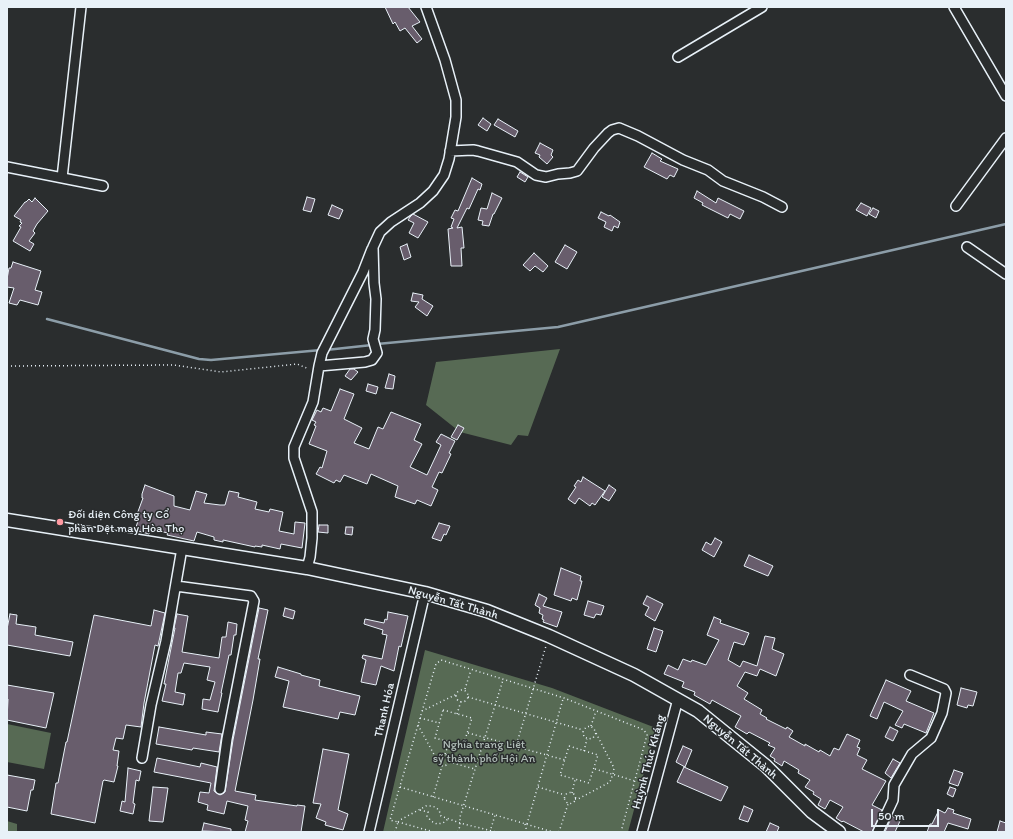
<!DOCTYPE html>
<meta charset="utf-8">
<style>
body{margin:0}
#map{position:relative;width:1013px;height:839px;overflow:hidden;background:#2a2d2e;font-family:Itim,sans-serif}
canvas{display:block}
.frame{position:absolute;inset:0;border:8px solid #e8f1f8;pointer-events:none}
.scale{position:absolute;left:871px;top:809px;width:68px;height:18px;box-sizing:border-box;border:2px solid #e8f1f8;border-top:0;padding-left:5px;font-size:12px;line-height:14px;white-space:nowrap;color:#e8f1f8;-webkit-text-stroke:3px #2a2d2e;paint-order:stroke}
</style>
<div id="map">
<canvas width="1013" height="839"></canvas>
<div class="frame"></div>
<div class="scale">50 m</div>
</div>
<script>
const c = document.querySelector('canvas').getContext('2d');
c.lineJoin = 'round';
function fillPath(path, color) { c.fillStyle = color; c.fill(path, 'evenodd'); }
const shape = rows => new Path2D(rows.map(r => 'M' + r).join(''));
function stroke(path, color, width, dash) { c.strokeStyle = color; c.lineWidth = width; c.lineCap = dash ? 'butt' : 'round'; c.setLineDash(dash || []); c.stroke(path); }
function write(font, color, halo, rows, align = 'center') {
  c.font = font + ' Itim,sans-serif'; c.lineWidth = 3; c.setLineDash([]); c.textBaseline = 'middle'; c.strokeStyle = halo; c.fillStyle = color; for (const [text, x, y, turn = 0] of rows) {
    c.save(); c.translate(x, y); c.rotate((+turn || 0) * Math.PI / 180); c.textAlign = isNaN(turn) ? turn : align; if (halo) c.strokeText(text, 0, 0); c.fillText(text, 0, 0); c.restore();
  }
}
const green = shape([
 [560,349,528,436,518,435,511,445,460,432,426,405,436,362],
 [425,650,552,688,656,728,628,832,383,832],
 [7,724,51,733,44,769,7,762],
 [7,821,17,824,17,831,7,832]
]);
const stream = shape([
 [47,319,199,359,211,360,321,350],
 [377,344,558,327,1006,224],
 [326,350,372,345]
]);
const building = shape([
 [385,7,408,7,420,22,412,26,422,39,417,43,405,28,400,31,395,22,393,24,385,7],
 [483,118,491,124,487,131,478,125,483,118],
 [498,119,518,131,515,137,494,125,498,119],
 [540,143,553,150,551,155,553,157,547,164,539,157,540,155,535,153,540,143],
 [652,153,662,159,660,161,678,169,674,177,670,175,667,179,644,167,652,153],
 [520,172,528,177,525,182,517,177,520,172],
 [472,178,482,184,480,190,478,189,469,209,467,208,457,228,462,227,464,248,461,248,462,266,451,266,448,229,453,228,451,227,454,219,451,218,455,210,458,211,472,178],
 [697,191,716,203,718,198,744,211,740,219,730,214,728,218,702,205,703,203,694,198,697,191],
 [492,193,502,198,494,214,493,214,489,226,482,225,483,221,478,220,481,208,487,209,492,193],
 [307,197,315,199,311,212,303,210,307,197],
 [35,198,48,211,37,224,33,231,35,233,29,241,34,244,30,251,13,241,21,227,19,226,22,223,20,222,21,220,14,216,25,202,26,202,29,199,32,202,35,198],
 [861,203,871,208,867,216,856,210,861,203],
 [332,205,343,210,339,219,328,215,332,205],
 [873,208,879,211,876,218,869,214,873,208],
 [601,212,609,216,610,215,620,222,618,228,614,226,612,231,604,227,606,222,598,218,601,212],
 [413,214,428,222,418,238,409,233,414,223,408,220,410,217,413,214],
 [407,244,411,257,404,260,400,247,407,244],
 [565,245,577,252,567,269,555,262,565,245],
 [534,253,548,266,543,272,535,266,530,271,523,265,534,253],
 [13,262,41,271,35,290,42,292,38,305,20,300,17,305,9,303,14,288,7,287,7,279,9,268,11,268,13,262],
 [413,293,423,295,422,299,433,306,427,316,415,307,419,302,411,301,413,293],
 [350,369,354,369,358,372,351,380,345,376,350,369],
 [389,374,395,376,393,389,385,388,389,374],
 [368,384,378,387,376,394,366,391,368,384],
 [340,389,354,394,344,419,362,428,354,443,369,449,378,427,383,429,391,412,421,424,414,440,422,444,410,467,427,475,441,445,436,442,441,434,455,441,449,453,451,454,442,473,439,472,432,487,438,490,431,506,417,500,415,504,395,497,398,486,371,474,367,484,344,475,340,482,336,480,334,483,316,474,320,467,322,468,327,451,309,444,316,426,314,425,316,422,312,420,317,410,321,412,323,408,331,411,340,389],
 [458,425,464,428,457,440,451,437,458,425],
 [583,477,605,491,595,505,592,503,590,506,579,498,575,504,568,499,576,487,574,486,578,480,581,482,583,477],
 [145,485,174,496,174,506,190,510,196,491,207,494,204,503,220,505,225,505,229,491,239,493,238,497,257,502,255,509,269,512,270,509,283,512,279,531,294,534,295,522,305,523,302,548,281,544,280,549,262,545,262,547,255,546,255,547,223,540,223,542,214,540,214,537,197,532,194,541,167,535,168,533,150,529,149,534,135,530,139,518,136,517,143,498,142,498,142,494,145,485],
 [609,485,616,490,609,501,602,497,609,485],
 [439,523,450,526,446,535,444,534,441,541,432,538,439,523],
 [319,525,328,525,328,533,318,532,319,525],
 [346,527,353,527,352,535,345,534,346,527],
 [715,538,722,542,714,557,702,550,706,542,711,545,715,538],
 [749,555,773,566,768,576,744,566,749,555],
 [561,568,581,576,580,581,582,581,577,600,572,598,571,601,554,595,561,568],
 [539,594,547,598,543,606,562,612,557,627,543,622,544,620,542,619,543,615,539,613,540,608,535,605,539,594],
 [647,596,663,604,655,621,645,615,649,607,643,604,647,596],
 [588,601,604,606,601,615,596,614,594,618,584,615,588,601],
 [259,608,268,610,258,659,260,659,253,700,235,791,256,795,255,800,297,806,297,805,305,806,301,832,245,832,248,821,245,820,248,806,227,801,224,814,207,810,208,805,198,802,200,792,209,793,211,783,154,772,157,758,200,767,201,763,217,767,214,791,220,795,225,792,233,740,259,608],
 [285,608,295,611,293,619,283,616,285,608],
 [154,610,165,613,158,646,155,645,144,703,141,727,126,725,123,739,116,738,113,750,119,751,117,766,118,766,114,782,104,780,103,781,95,823,51,814,56,783,58,783,66,742,67,742,94,615,151,626,154,610],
 [388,612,408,616,401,647,399,646,394,671,381,666,376,685,361,682,366,660,362,658,363,655,382,659,387,635,382,634,383,630,364,624,365,619,384,623,385,619,387,620,388,612],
 [10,614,17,615,16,624,36,627,35,635,73,642,70,656,7,645,7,629,10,614],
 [177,614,188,616,182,652,219,658,222,637,226,637,228,622,237,624,236,635,234,635,231,655,229,655,221,693,222,693,218,712,202,709,203,699,210,700,215,682,207,680,210,667,184,663,181,673,178,673,175,692,185,694,183,705,162,701,166,684,164,684,175,628,174,628,177,614],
 [714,617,721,620,720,623,749,633,744,645,734,642,728,660,740,667,743,661,757,666,765,636,775,638,772,649,784,654,776,676,760,669,757,676,745,672,737,686,748,693,744,699,762,710,760,714,767,718,766,719,786,729,787,727,793,731,789,737,805,746,805,744,819,752,820,750,830,756,834,748,839,750,847,734,860,740,857,747,860,748,857,755,867,760,862,769,886,781,872,805,882,810,872,832,864,832,843,821,842,822,836,818,843,807,830,800,825,809,818,805,821,799,813,794,814,792,805,787,810,780,798,773,799,770,784,761,782,766,774,761,775,759,770,756,775,748,768,745,770,743,749,732,747,734,735,727,741,716,712,700,710,704,694,695,695,692,682,687,684,682,664,674,668,665,678,670,683,659,691,662,692,660,706,665,719,640,707,635,714,617],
 [654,628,663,631,656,652,647,649,654,628],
 [278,667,301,674,301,675,320,680,319,686,360,696,355,715,340,712,338,719,283,707,289,681,275,677,278,667],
 [886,680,911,691,906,701,934,713,926,733,904,724,902,728,895,725,903,711,884,702,877,719,870,716,886,680],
 [7,685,54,693,46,728,7,720,8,699,7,699,7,685],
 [961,688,977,692,973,706,968,705,967,708,957,705,961,688],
 [159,727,206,735,206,732,222,734,219,752,193,748,192,750,156,744,159,727],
 [890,727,898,731,893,741,885,737,890,727],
 [683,746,692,750,685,767,676,762,683,746],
 [323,749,349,754,338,810,348,814,343,830,325,825,326,822,316,818,321,804,313,803,323,749],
 [893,759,900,763,891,778,885,773,893,759],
 [684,767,728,787,721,801,677,782,684,767],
 [128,768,141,771,139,781,136,780,133,803,135,804,133,814,120,811,122,801,125,802,128,768],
 [954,770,963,773,958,786,949,783,954,770],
 [7,775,35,780,33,790,31,790,27,811,7,807,7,775],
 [153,787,168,788,163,822,149,821,153,787],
 [950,787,956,789,953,797,947,794,950,787],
 [744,806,753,810,748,822,739,819,744,806],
 [948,808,954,810,953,813,971,819,968,829,948,823,944,832,927,832,930,824,932,824,939,810,945,813,948,808],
 [892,816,900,821,895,832,885,832,892,816],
 [1000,821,1006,823,1006,832,997,832,1000,821],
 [204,823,231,829,231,832,202,831,204,823],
 [770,823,779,827,777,832,766,832,770,823]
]);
const path = shape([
 [7,366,174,365,221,372,297,364,309,369],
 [465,689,471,670],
 '456 696a6 6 0 1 1 12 0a6 6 0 1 1-12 0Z',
 [468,697,583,730],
 [443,710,472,718,463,746,435,738,443,710],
 [422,711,457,694],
 [457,714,461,701],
 [420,718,439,723],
 [418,725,437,760],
 [591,726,596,711],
 [468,733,516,746,546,646],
 [569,746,598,755,589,783,560,775,569,746],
 [517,747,565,760],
 [584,751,587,739],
 [445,754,449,743],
 '437 760a6 6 0 1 1 12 0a6 6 0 1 1-12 0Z',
 [449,762,475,769],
 [595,769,635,781],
 [400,787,553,832],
 [538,787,565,795],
 '564.5 798a5.5 5.5 0 1 1 11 0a5.5 5.5 0 1 1-11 0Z',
 [572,793,575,780],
 [433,797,442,766],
 [575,799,578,799,610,782,613,774,614,768,596,733,594,729,591,726,586,727,583,732,584,737,589,739,593,738,596,733],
 [420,810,428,812,427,816,431,821,437,824,443,823,448,819],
 [398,822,400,820,426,806,431,806,435,807,439,810,441,816,460,823,496,832],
 [398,822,434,832],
 [525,824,527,832],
 [527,824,563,699],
 [395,832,398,822,390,820,436,664,441,660,564,698,644,730,647,735,621,832],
 [458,832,460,826,460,817,503,680],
 [490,832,495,815],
 [559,832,568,804]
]);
const street = shape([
 [954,7,1006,96],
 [678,57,762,7],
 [450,151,473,150,478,151,517,162,536,175,546,177,558,174,570,173,577,171,594,148,608,133,612,130,619,128,638,136,683,160,708,170,723,181,763,197,782,207],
 [7,167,103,186],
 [62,178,81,7],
 [956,206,1006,138],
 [967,247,1006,274],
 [319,366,322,353,363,272,372,249],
 [307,568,310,557,312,538,312,512,294,458,294,447,313,402,319,366,365,362,372,360,377,353,373,339,375,330,376,299,374,283,373,247,380,232,391,222,420,203,433,191,444,175,449,159,456,117,456,100,445,60,426,7],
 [176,586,251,596,254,601,227,739,220,789],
 [142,758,151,705,166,641,182,548],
 [369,832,425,593],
 [642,832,678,699],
 [878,832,893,800,894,785,912,754,931,738,942,713,946,693,944,689,910,675]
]);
const secondary = shape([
 [7,520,307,568,425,593,487,611,549,636,634,675,698,711,766,766,812,812,839,832]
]);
const markers = [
 [60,522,4,"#ff9aa2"]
];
const poiNames = [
 ["Đối diện Công ty Cổ",68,515],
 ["phần Dệt may Hòa Thọ",68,529]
];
const streetNames = [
 ["Nguyễn Tất Thành",453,603,16],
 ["Thanh Hóa",385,710,-77],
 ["Nguyễn Tất Thành",740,747,40],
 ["Huỳnh Thúc Kháng",649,762,-75]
];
const parkNames = [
 ["Nghĩa trang Liệt",484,745],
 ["sỹ thành phố Hội An",484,759]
];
fillPath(green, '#576a54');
stroke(stream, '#8c9da8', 2.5);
fillPath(building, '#685d6c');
stroke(building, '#e8f1f8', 1);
stroke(street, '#e8f1f8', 12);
stroke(secondary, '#e8f1f8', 15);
stroke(path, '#e8f1f8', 1.5, [1, 3]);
stroke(street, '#2a2d2e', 9);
stroke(secondary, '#2a2d2e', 12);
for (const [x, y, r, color] of markers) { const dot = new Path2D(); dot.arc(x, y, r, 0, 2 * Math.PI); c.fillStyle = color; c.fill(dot); stroke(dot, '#2a2d2e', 1.5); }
write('12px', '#e8f1f8', '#2a2d2e', poiNames, 'left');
write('12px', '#e8f1f8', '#2a2d2e', streetNames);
write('12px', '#aebbb6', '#2a2d2e', parkNames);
</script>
